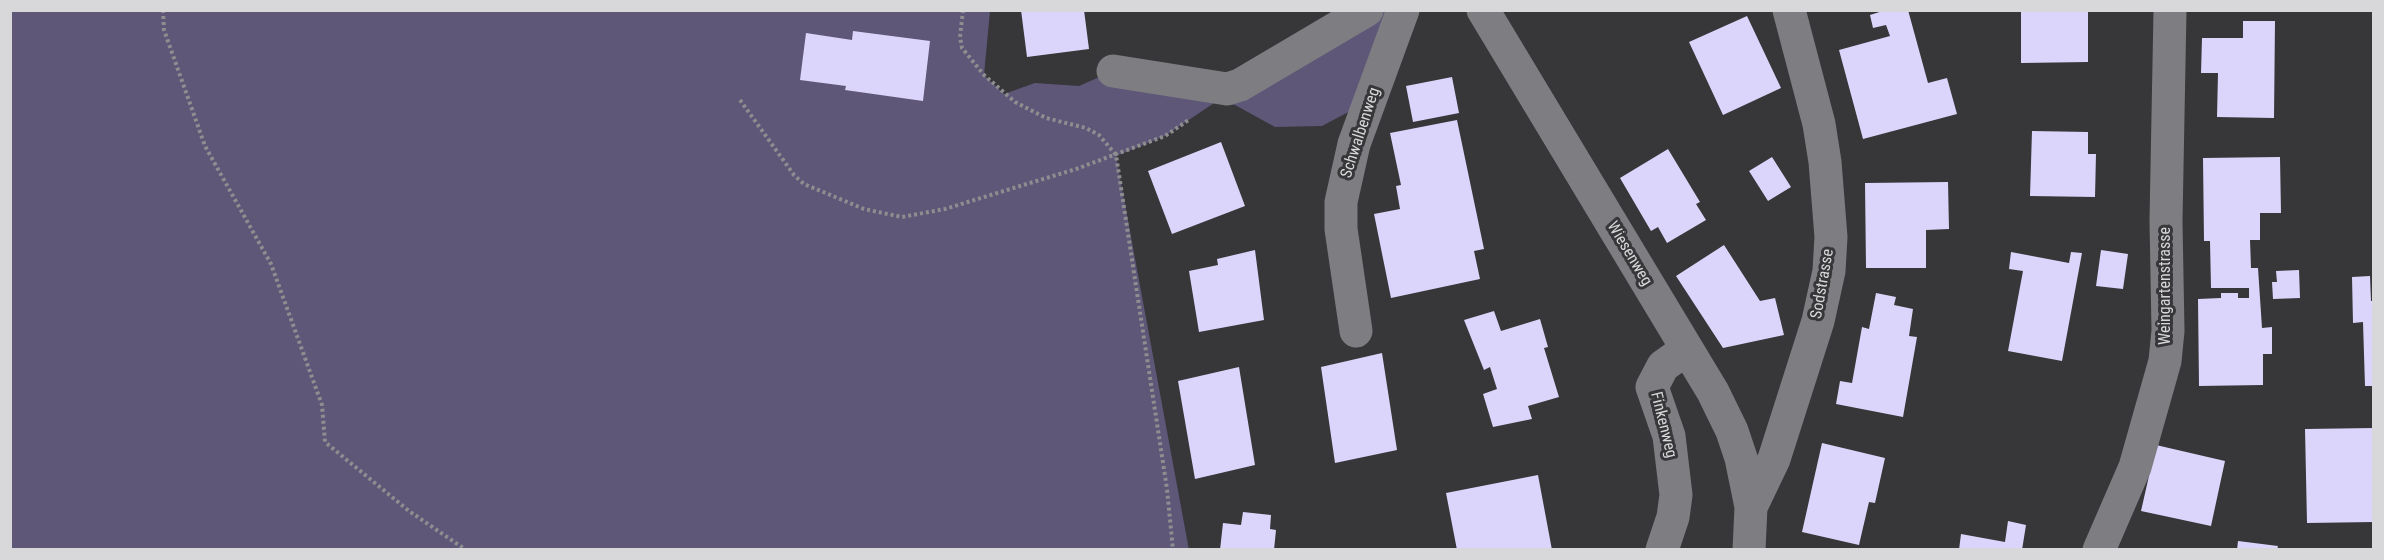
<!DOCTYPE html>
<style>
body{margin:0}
#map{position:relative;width:2384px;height:560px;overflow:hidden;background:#373639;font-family:"Roboto Condensed",sans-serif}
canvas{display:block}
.frame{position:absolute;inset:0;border:12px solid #d8d8da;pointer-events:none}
</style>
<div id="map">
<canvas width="2384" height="560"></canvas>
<div class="frame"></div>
</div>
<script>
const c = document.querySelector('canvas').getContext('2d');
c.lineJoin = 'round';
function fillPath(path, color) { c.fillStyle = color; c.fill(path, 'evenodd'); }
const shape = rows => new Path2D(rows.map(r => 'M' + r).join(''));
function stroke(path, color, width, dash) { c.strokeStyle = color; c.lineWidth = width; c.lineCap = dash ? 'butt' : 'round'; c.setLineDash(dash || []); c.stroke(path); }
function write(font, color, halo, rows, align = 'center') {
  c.font = font + ' "Roboto Condensed",sans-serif'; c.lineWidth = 6; c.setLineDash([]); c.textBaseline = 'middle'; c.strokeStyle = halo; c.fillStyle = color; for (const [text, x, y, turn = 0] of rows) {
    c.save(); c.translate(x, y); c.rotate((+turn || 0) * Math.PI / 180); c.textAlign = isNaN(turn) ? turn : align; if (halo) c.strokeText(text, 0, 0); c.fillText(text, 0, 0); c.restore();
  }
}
const green = shape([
 [10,11,990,11,984,75,1004,94,1035,83,1079,86,1113,71,1227,89,1367,11,1403,11,1371,100,1322,126,1275,127,1235,105,1217,101,1165,136,1116,156,1189,550,11,549]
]);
const building = shape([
 [1021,10,1084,10,1089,49,1027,57],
 [1886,10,1908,10,1928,83,1947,78,1957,114,1863,139,1839,50,1890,36,1886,25,1873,28,1870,15],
 [2021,10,2088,10,2088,62,2021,63],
 [1747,16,1781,88,1723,115,1689,42],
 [2243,21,2275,21,2274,118,2217,117,2218,73,2201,73,2202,38,2243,38],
 [853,31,930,41,923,101,845,90,846,86,800,80,806,33,852,40],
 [1452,77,1459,113,1413,122,1406,86],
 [1457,120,1484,249,1474,251,1480,279,1391,298,1374,214,1400,209,1396,186,1401,185,1390,133],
 [2032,131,2088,132,2088,154,2096,154,2095,197,2030,196],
 [1221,142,1245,206,1172,234,1148,171],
 [1668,149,1700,202,1696,204,1706,220,1667,243,1658,227,1651,231,1620,178],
 [1772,157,1791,187,1768,201,1749,171],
 [2280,157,2281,213,2260,213,2260,240,2250,240,2251,268,2258,268,2262,328,2272,327,2272,354,2263,354,2263,385,2199,386,2198,299,2221,298,2221,293,2238,293,2238,298,2249,298,2249,288,2211,288,2210,241,2204,241,2203,158],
 [1948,182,1949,229,1926,230,1926,268,1866,268,1865,183],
 [1724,245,1760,301,1775,298,1784,335,1723,348,1676,276],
 [1255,250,1264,320,1199,332,1189,271,1218,265,1217,259],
 [2101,250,2128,254,2123,289,2096,286],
 [2011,252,2069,263,2071,252,2082,253,2062,361,2008,351,2023,271,2009,269],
 [2299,270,2300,298,2273,299,2272,282,2277,282,2276,271],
 [2370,276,2371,301,2374,301,2374,386,2365,386,2363,322,2353,323,2352,277],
 [1876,293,1896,297,1894,305,1913,309,1909,336,1917,337,1903,417,1836,404,1840,381,1852,383,1862,327,1869,329],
 [1494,311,1501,331,1540,319,1548,347,1544,348,1559,397,1528,406,1532,419,1493,427,1483,394,1497,389,1490,367,1484,370,1464,320],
 [1382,353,1397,450,1335,463,1321,367],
 [1239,367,1255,465,1195,479,1178,381],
 [2374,428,2374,522,2307,523,2305,429],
 [1822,443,1885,458,1875,503,1869,502,1859,545,1802,532],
 [2156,445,2225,461,2211,526,2141,511],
 [1538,475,1552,550,1457,550,1446,493],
 [1243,512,1271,515,1270,529,1276,530,1274,550,1220,550,1223,523,1241,525],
 [2008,521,2026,525,2022,550,1959,550,1961,534,2005,542],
 [2238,541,2278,546,2277,550,2237,550]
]);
const path = shape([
 [163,10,164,30,205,146,271,264,322,405,325,442,409,511,466,550],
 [963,10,960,37,962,48,984,75,1015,102,1046,118,1086,128,1099,135,1116,155,1167,489,1173,550],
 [740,100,794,175,804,184,864,209,902,217,945,209,1076,169,1165,136,1190,119]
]);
const minor = shape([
 [1483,10,1713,392,1732,431,1741,458,1751,507],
 [1113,71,1227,89,1240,85,1367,10],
 [1356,331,1341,229,1341,202,1354,144,1403,10],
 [1662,550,1673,517,1676,495,1669,436,1652,387,1663,366,1687,349],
 [1749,550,1751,507,1774,459,1818,321,1829,271,1831,237,1825,162,1819,124,1789,10],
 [2099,550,2135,467,2165,361,2168,331,2166,221,2170,10]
]);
const streetNames = [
 ["Schwalbenweg",1361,133,-72],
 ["Wiesenweg",1629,254,59],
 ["Sodstrasse",1823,284,-80],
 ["Weingartenstrasse",2166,286,-90],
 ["Finkenweg",1663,425,76]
];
fillPath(green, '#5e5778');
fillPath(building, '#dcd5fb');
stroke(path, '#8e8e90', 4, [3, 3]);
stroke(minor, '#7e7d81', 33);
write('16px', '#d8d8da', '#373639', streetNames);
</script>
